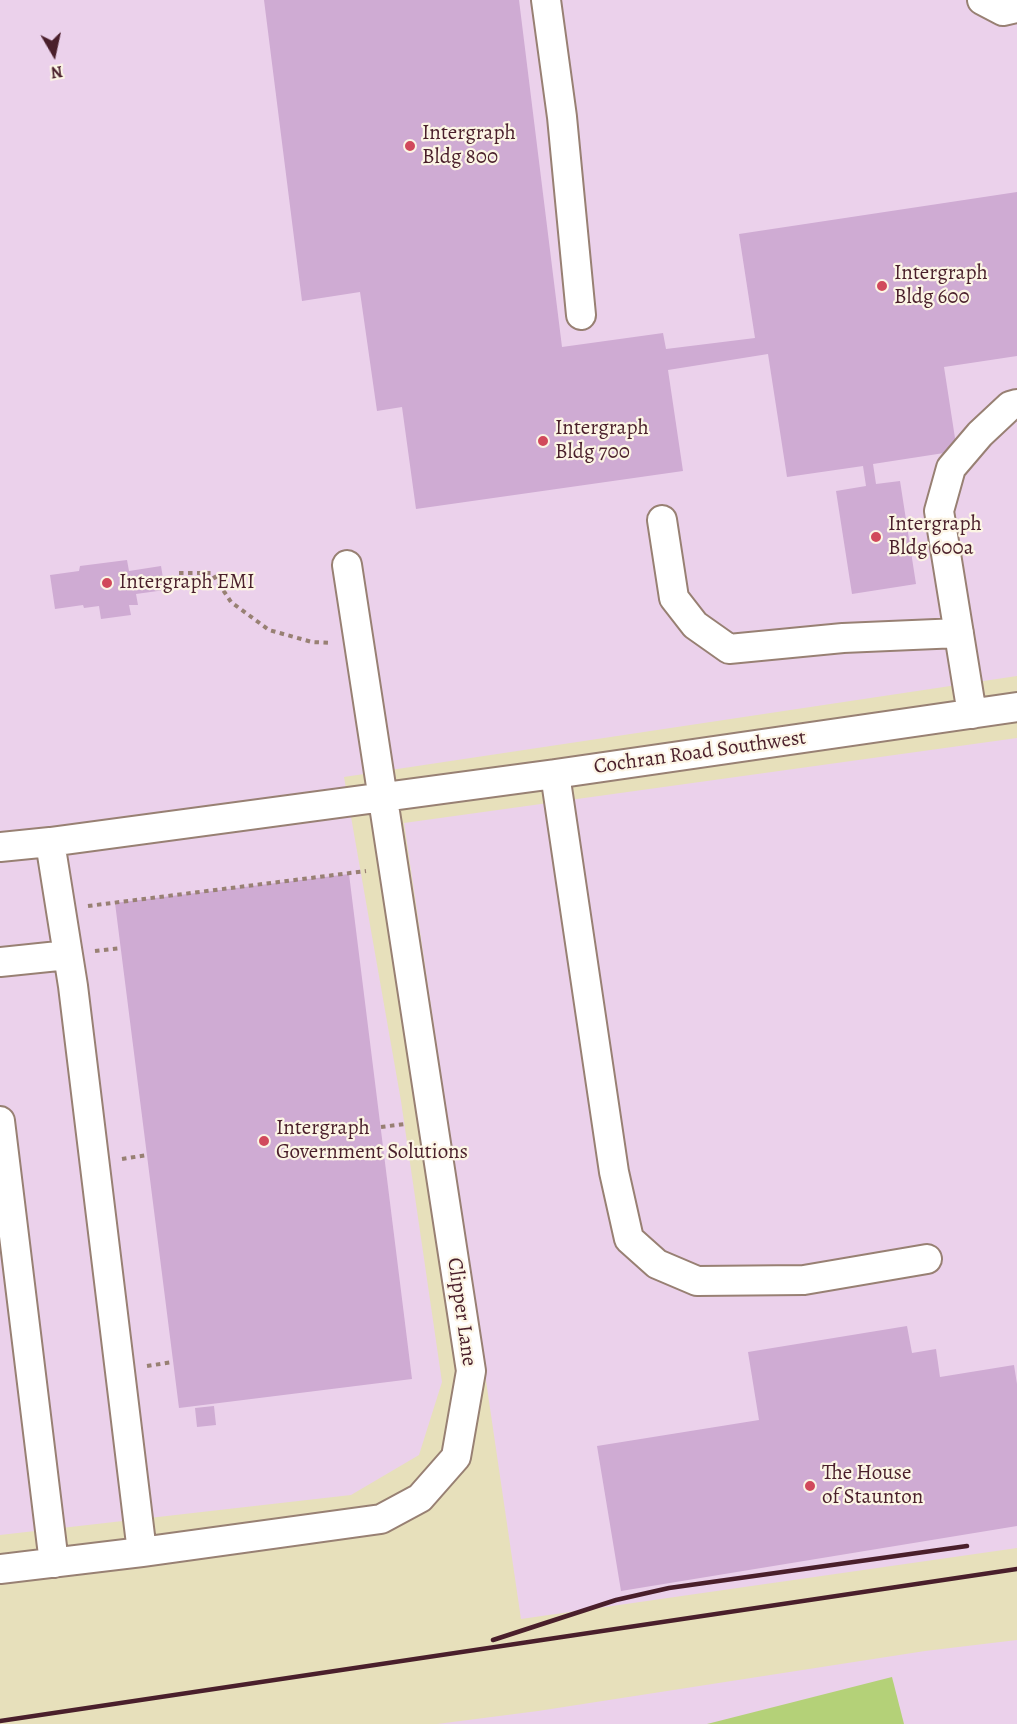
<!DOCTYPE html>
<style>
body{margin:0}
#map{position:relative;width:1017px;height:1724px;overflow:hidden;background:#e7e0bb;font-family:Alegreya,serif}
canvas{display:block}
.north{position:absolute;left:24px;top:24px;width:60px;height:60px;-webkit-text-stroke:4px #fcf5e5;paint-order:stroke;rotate:171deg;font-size:16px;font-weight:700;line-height:24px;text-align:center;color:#4a1f2b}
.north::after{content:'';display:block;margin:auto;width:21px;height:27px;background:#4a1f2b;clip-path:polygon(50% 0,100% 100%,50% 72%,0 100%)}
</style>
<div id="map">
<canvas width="1017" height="1724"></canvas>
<div class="north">N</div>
</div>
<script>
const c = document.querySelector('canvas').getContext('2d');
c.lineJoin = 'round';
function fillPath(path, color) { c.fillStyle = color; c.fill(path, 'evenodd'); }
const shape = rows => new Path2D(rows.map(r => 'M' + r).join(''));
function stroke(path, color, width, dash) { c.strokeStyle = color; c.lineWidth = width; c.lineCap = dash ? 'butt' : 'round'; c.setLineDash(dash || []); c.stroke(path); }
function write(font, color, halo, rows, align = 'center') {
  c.font = font + ' Alegreya,serif'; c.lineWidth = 4.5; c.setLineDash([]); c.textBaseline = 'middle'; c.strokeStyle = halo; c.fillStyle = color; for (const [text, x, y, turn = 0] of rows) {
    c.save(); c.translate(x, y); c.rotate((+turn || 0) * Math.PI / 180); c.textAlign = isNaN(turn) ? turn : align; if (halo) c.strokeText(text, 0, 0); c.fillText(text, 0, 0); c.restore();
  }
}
const built = shape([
 [0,0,1017,0,1017,676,344,777,401,1101,442,1382,419,1455,351,1495,0,1535],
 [1017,738,1017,1548,521,1619,404,823],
 [1017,1640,1017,1724,437,1724,538,1711,925,1651]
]);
const green = shape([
 [892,1677,904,1724,707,1724]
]);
const building = shape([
 [264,0,519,0,562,347,663,333,666,349,755,338,739,234,1017,192,1017,356,944,367,957,451,873,464,876,484,900,481,916,584,852,594,836,491,866,486,863,466,787,477,768,354,668,370,683,471,416,509,402,407,377,411,360,292,302,301],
 [127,560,129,571,161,566,165,590,136,594,138,605,129,605,131,615,101,619,99,606,84,608,83,605,55,609,50,575,79,571,80,566],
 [349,874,412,1379,179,1408,115,903],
 [907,1326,912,1353,936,1349,940,1377,1014,1365,1017,1384,1017,1526,621,1591,597,1446,759,1420,748,1352],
 [214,1406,216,1425,197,1427,195,1408]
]);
const path = shape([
 [179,573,212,573,231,602,269,630,312,642,331,643],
 [88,906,366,871],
 [95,951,121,948],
 [381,1127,405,1124],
 [122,1159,147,1155],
 [147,1366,173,1362]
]);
const minor = shape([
 [546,0,562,117,581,315],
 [982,0,1003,11,1017,8],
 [662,520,674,598,695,625,729,649,843,638,959,633],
 [972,714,939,511,951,468,980,434,1010,406,1017,404],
 [555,774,614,1172,629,1239,657,1264,697,1281,804,1280,927,1259],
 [50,842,555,774,1017,707],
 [0,847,50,842,73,986,142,1552],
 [0,962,68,955],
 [0,1121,54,1563],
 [0,1569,142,1552,381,1519,420,1498,456,1457,471,1371,347,565]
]);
const rail = shape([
 [493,1640,616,1600,669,1588,967,1546],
 [0,1721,1017,1569]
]);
const markers = [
 [410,146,6,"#d1495b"],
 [882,286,6,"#d1495b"],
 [543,441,6,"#d1495b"],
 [876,537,6,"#d1495b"],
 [107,583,6,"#d1495b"],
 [264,1141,6,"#d1495b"],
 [810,1486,6,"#d1495b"]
];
const poiNames = [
 ["Intergraph",422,134],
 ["Bldg 800",422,158],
 ["Intergraph",894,274],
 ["Bldg 600",894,298],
 ["Intergraph",555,429],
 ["Bldg 700",555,453],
 ["Intergraph",888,525],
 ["Bldg 600a",888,549],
 ["Intergraph EMI",119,583],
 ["Intergraph",276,1129],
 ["Government Solutions",276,1153],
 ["The House",822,1474],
 ["of Staunton",822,1498]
];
const streetNames = [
 ["Cochran Road Southwest",700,753,-8],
 ["Clipper Lane",461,1312,82]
];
fillPath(built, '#ebd1eb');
fillPath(green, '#b4d178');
fillPath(building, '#cfabd3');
stroke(minor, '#988073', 32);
stroke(path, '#988073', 4, [4.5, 4.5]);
stroke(minor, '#fff', 28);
stroke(rail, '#4a1f2b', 4.5);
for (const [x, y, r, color] of markers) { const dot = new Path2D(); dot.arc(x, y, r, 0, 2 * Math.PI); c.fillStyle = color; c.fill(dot); stroke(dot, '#fcf5e5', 2); }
write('21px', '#4a1f2b', '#fcf5e5', poiNames, 'left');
write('21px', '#4a1f2b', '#fcf5e5', streetNames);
</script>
